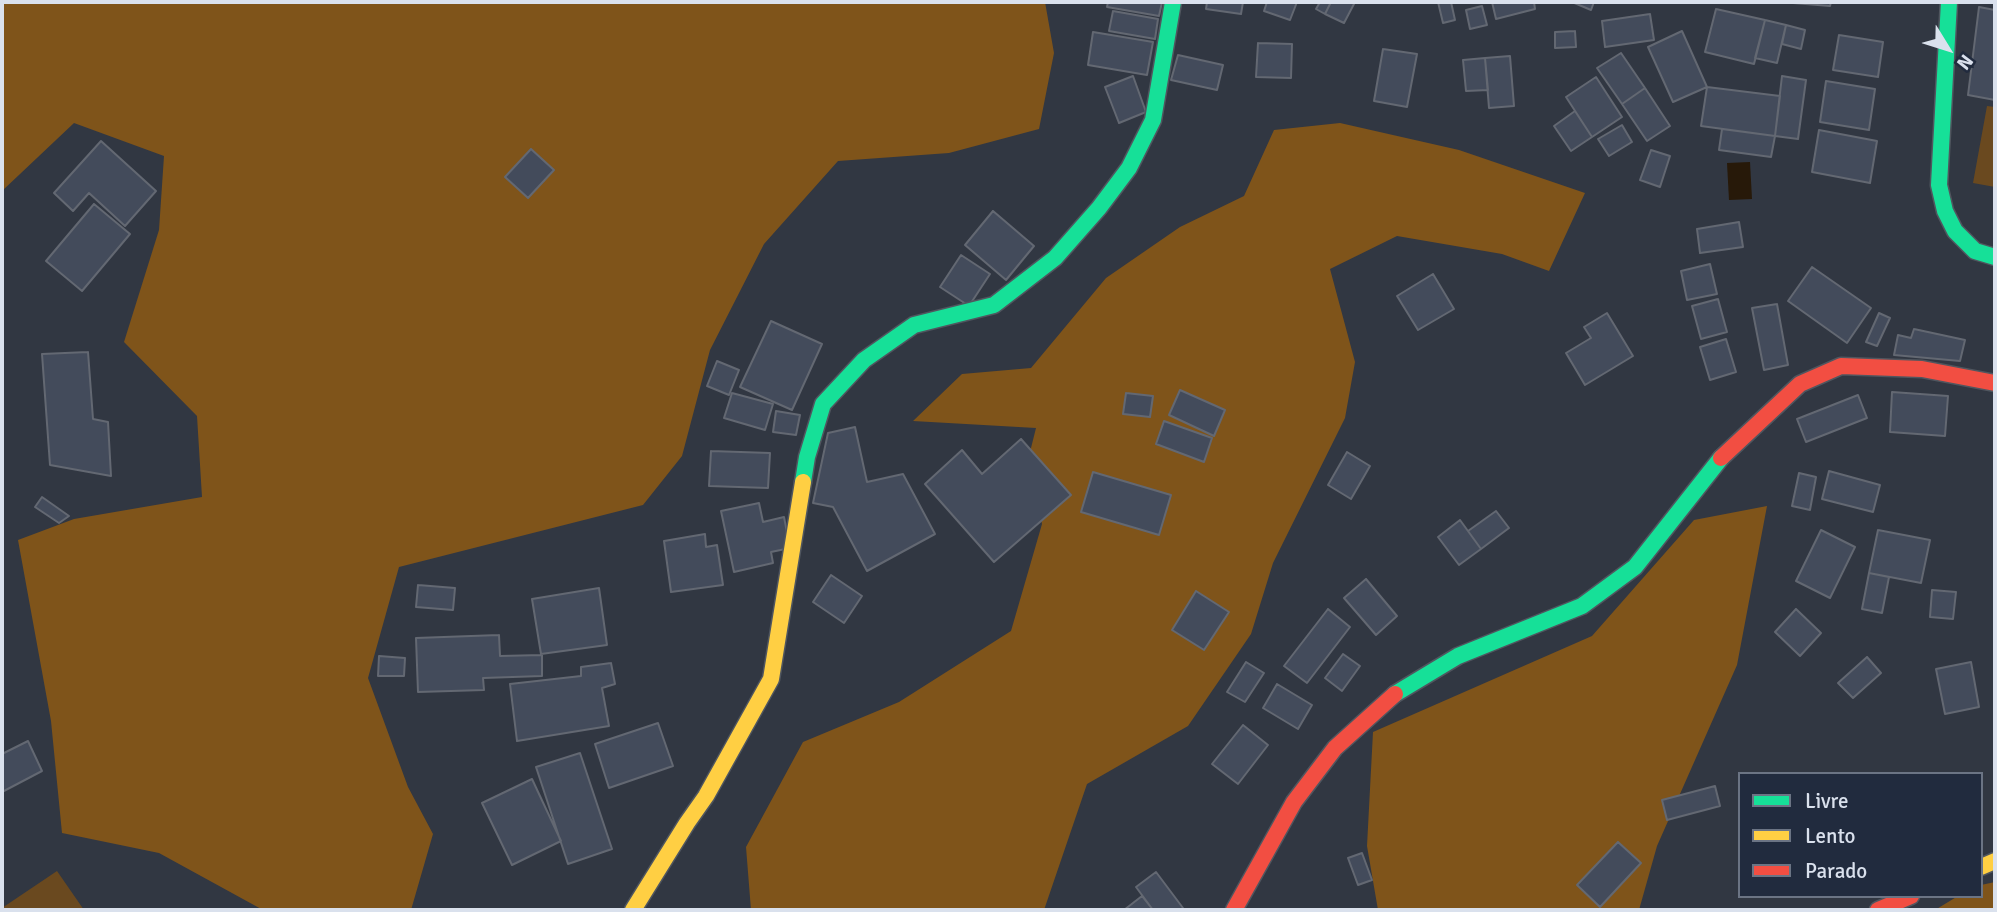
<!DOCTYPE html>
<style>
body{margin:0}
#map{position:relative;width:1997px;height:912px;overflow:hidden;background:#313742;font-family:Signika,sans-serif}
canvas{display:block}
.frame{position:absolute;inset:0;border:4px solid #dae1ed;pointer-events:none}
.legend{position:absolute;left:1738px;top:772px;width:245px;height:126px;box-sizing:border-box;background:#212b3e;border:2px solid #6b7484;margin:0;padding:9px 12px;list-style:none;font-size:21px;color:#dae1ed}
.legend li{display:flex;align-items:center;gap:14px;height:35px}
.legend b{width:35px;border:2px solid #6b7484}
.north{position:absolute;left:1913px;top:14px;width:70px;height:70px;-webkit-text-stroke:5px #212b3e;paint-order:stroke;rotate:128deg;font-size:19px;font-weight:700;line-height:28px;text-align:center;color:#dae1ed}
.north::after{content:'';display:block;margin:auto;width:24px;height:32px;background:#dae1ed;clip-path:polygon(50% 0,100% 100%,50% 72%,0 100%)}
</style>
<div id="map">
<canvas width="1997" height="912"></canvas>
<div class="frame"></div>
<ul class="legend">
<li><b style="height:9px;background:#16e098"></b>Livre</li>
<li><b style="height:9px;background:#ffcf43"></b>Lento</li>
<li><b style="height:9px;background:#f24e42"></b>Parado</li>
</ul>
<div class="north">N</div>
</div>
<script>
const c = document.querySelector('canvas').getContext('2d');
c.lineJoin = 'round';
function fillPath(path, color) { c.fillStyle = color; c.fill(path, 'evenodd'); }
const shape = rows => new Path2D(rows.map(r => 'M' + r).join(''));
function stroke(path, color, width, dash) { c.strokeStyle = color; c.lineWidth = width; c.lineCap = dash ? 'butt' : 'round'; c.setLineDash(dash || []); c.stroke(path); }
const green = shape([
 [1987,106,1995,107,1995,187,1973,183],
 [57,871,84,910,2,910,2,908]
]);
const forest = shape([
 [2,2,1045,2,1054,53,1039,129,949,153,838,161,764,244,710,350,682,456,643,505,399,567,368,678,408,787,433,834,411,910,263,910,159,853,62,833,51,721,18,540,74,519,202,497,197,416,124,342,159,230,164,156,74,123,2,191],
 [1340,123,1459,150,1585,193,1549,271,1502,254,1397,236,1330,269,1355,362,1345,418,1273,563,1251,634,1188,726,1087,784,1044,910,751,910,746,847,803,742,899,702,1011,631,1042,524,1028,460,1036,428,913,421,962,374,1031,368,1106,278,1180,227,1244,196,1274,130],
 [1767,506,1737,665,1657,846,1639,910,1378,910,1367,846,1373,732,1592,636,1694,520],
 [1995,882,1995,910,1935,910,1958,896,1981,896,1981,885]
]);
const water = shape([
 [1750,162,1752,199,1729,200,1727,163]
]);
const building = shape([
 [1108,2,1162,2,1159,16,1107,7,1108,2],
 [1207,2,1243,2,1241,14,1206,9,1207,2],
 [1267,2,1297,2,1290,20,1264,11,1267,2],
 [1320,2,1331,2,1325,14,1316,9,1320,2],
 [1331,2,1355,2,1344,23,1325,14,1331,2],
 [1438,2,1451,2,1455,20,1443,23,1438,2],
 [1492,2,1534,2,1535,9,1496,19,1492,2],
 [1572,2,1594,2,1591,10,1572,2],
 [1793,2,1831,2,1830,6,1793,3,1793,2],
 [1482,6,1487,25,1470,29,1466,10,1482,6],
 [1979,7,1995,10,1995,100,1968,95,1979,7],
 [1716,9,1765,20,1754,64,1705,52,1716,9],
 [1113,11,1158,19,1155,39,1109,31,1113,11],
 [1650,14,1654,40,1605,47,1602,21,1650,14],
 [1765,20,1786,25,1777,63,1755,58,1765,20],
 [1786,25,1805,30,1801,49,1782,44,1786,25],
 [1575,31,1576,47,1555,48,1555,32,1575,31],
 [1682,31,1707,87,1673,102,1648,47,1682,31],
 [1093,32,1153,42,1147,75,1088,65,1093,32],
 [1839,35,1883,42,1878,77,1833,70,1839,35],
 [1258,43,1292,44,1291,78,1256,77,1258,43],
 [1383,49,1417,54,1407,107,1374,101,1383,49],
 [1621,53,1645,88,1622,104,1597,68,1621,53],
 [1178,55,1223,65,1217,90,1171,80,1178,55],
 [1510,56,1514,106,1489,108,1485,58,1510,56],
 [1485,58,1488,90,1466,91,1463,60,1485,58],
 [1133,76,1146,112,1119,123,1105,87,1133,76],
 [1782,76,1806,80,1798,139,1775,136,1782,76],
 [1596,77,1622,117,1592,137,1566,97,1596,77],
 [1826,81,1875,89,1869,130,1820,122,1826,81],
 [1707,87,1780,96,1775,136,1701,126,1707,87],
 [1645,88,1670,126,1647,141,1622,104,1645,88],
 [1575,111,1592,137,1571,151,1554,126,1575,111],
 [1622,125,1632,142,1609,156,1598,139,1622,125],
 [1722,129,1775,136,1771,157,1719,150,1722,129],
 [1819,130,1877,141,1870,183,1812,172,1819,130],
 [101,141,156,191,125,226,89,193,73,211,54,193,101,141],
 [531,149,554,170,528,198,505,177,531,149],
 [1651,150,1670,156,1660,187,1640,180,1651,150],
 [94,204,130,234,82,291,46,261,94,204],
 [993,211,1034,246,1006,280,965,245,993,211],
 [1739,222,1743,247,1700,253,1697,229,1739,222],
 [961,255,990,274,969,306,940,287,961,255],
 [1710,264,1717,294,1687,300,1681,271,1710,264],
 [1812,267,1871,308,1847,343,1788,301,1812,267],
 [1433,274,1454,309,1418,330,1397,296,1433,274],
 [1718,299,1727,332,1701,339,1692,306,1718,299],
 [1777,304,1788,365,1764,370,1752,308,1777,304],
 [1607,313,1633,356,1585,385,1566,353,1591,338,1584,327,1607,313],
 [1879,313,1890,318,1877,346,1866,342,1879,313],
 [771,321,822,344,792,410,740,387,771,321],
 [1914,329,1965,340,1960,361,1894,355,1898,335,1911,338,1914,329],
 [1726,339,1736,372,1710,380,1700,347,1726,339],
 [88,352,93,419,108,422,111,476,50,465,42,354,88,352],
 [717,361,739,370,729,395,707,386,717,361],
 [1180,390,1225,410,1214,436,1169,415,1180,390],
 [1892,392,1948,396,1945,436,1890,432,1892,392],
 [732,393,773,404,765,430,724,418,732,393],
 [1126,393,1153,396,1150,417,1123,414,1126,393],
 [1858,395,1867,418,1806,442,1797,419,1858,395],
 [776,411,800,415,796,435,773,432,776,411],
 [1164,421,1212,438,1204,462,1156,444,1164,421],
 [855,427,867,482,903,474,935,534,867,571,833,507,813,503,828,433,855,427],
 [1021,439,1071,495,994,562,925,484,962,450,982,474,1021,439],
 [711,451,770,453,768,488,709,486,711,451],
 [1347,452,1370,466,1351,499,1328,485,1347,452],
 [1829,471,1880,485,1873,512,1822,499,1829,471],
 [1093,472,1171,495,1159,535,1081,512,1093,472],
 [1799,473,1816,477,1810,510,1792,506,1799,473],
 [42,497,69,516,59,523,35,507,42,497],
 [759,503,763,522,784,517,790,548,771,552,773,563,734,572,721,511,759,503],
 [1496,511,1509,528,1481,549,1468,531,1496,511],
 [1460,520,1481,549,1459,565,1438,537,1460,520],
 [1821,530,1855,547,1830,598,1796,581,1821,530],
 [1878,530,1930,540,1921,583,1869,573,1878,530],
 [705,534,706,547,717,545,723,585,671,592,664,541,705,534],
 [1869,573,1889,577,1882,613,1862,609,1869,573],
 [831,575,862,596,844,623,813,602,831,575],
 [1366,579,1397,616,1376,635,1344,598,1366,579],
 [418,585,455,588,453,610,416,607,418,585],
 [599,588,607,645,541,654,532,599,599,588],
 [1932,590,1956,592,1953,619,1930,617,1932,590],
 [1196,591,1229,612,1204,650,1172,630,1196,591],
 [1328,609,1350,627,1307,683,1284,666,1328,609],
 [1796,609,1821,633,1800,656,1775,632,1796,609],
 [499,635,500,656,542,655,542,676,483,678,484,690,418,692,416,638,499,635],
 [1343,654,1360,666,1342,691,1325,678,1343,654],
 [379,656,405,658,404,676,378,676,379,656],
 [1867,657,1881,673,1853,698,1838,683,1867,657],
 [1246,662,1264,673,1245,702,1227,692,1246,662],
 [1971,662,1979,707,1945,714,1936,669,1971,662],
 [611,663,615,684,602,688,609,726,517,741,510,684,581,676,581,667,611,663],
 [1277,684,1312,705,1298,729,1263,708,1277,684],
 [658,723,673,766,609,788,595,744,658,723],
 [1243,725,1268,745,1238,784,1212,764,1243,725],
 [28,741,42,771,2,792,2,754,28,741],
 [580,753,612,849,568,864,536,767,580,753],
 [532,779,561,841,512,865,482,803,532,779],
 [1715,786,1720,806,1667,820,1662,800,1715,786],
 [1618,842,1641,863,1600,907,1577,885,1618,842],
 [1362,853,1372,880,1358,885,1348,858,1362,853],
 [1156,872,1183,908,1180,910,1153,910,1136,887,1156,872],
 [1142,896,1153,910,1124,910,1142,896]
]);
const fast = shape([
 [1949,2,1939,185,1945,211,1955,231,1975,251,1995,257],
 [803,482,807,457,823,404,864,360,914,325,994,305,1055,258,1099,208,1129,168,1153,120,1173,2],
 [1395,694,1458,656,1582,606,1635,567,1721,458]
]);
const slow = shape([
 [1981,867,1995,861],
 [633,910,687,823,706,796,771,679,803,482]
]);
const jam = shape([
 [1721,458,1800,384,1841,366,1922,369,1995,383],
 [1234,910,1294,802,1335,748,1395,694],
 [1878,910,1911,896]
]);
fillPath(green, '#6a491f');
fillPath(forest, '#7f541a');
fillPath(water, '#271909');
fillPath(building, '#434b5b');
stroke(building, '#636872', 2);
stroke(fast, '#50565f', 19);
stroke(slow, '#50565f', 19);
stroke(jam, '#50565f', 19);
stroke(fast, '#16e098', 16);
stroke(slow, '#ffcf43', 16);
stroke(jam, '#f24e42', 16);
</script>
